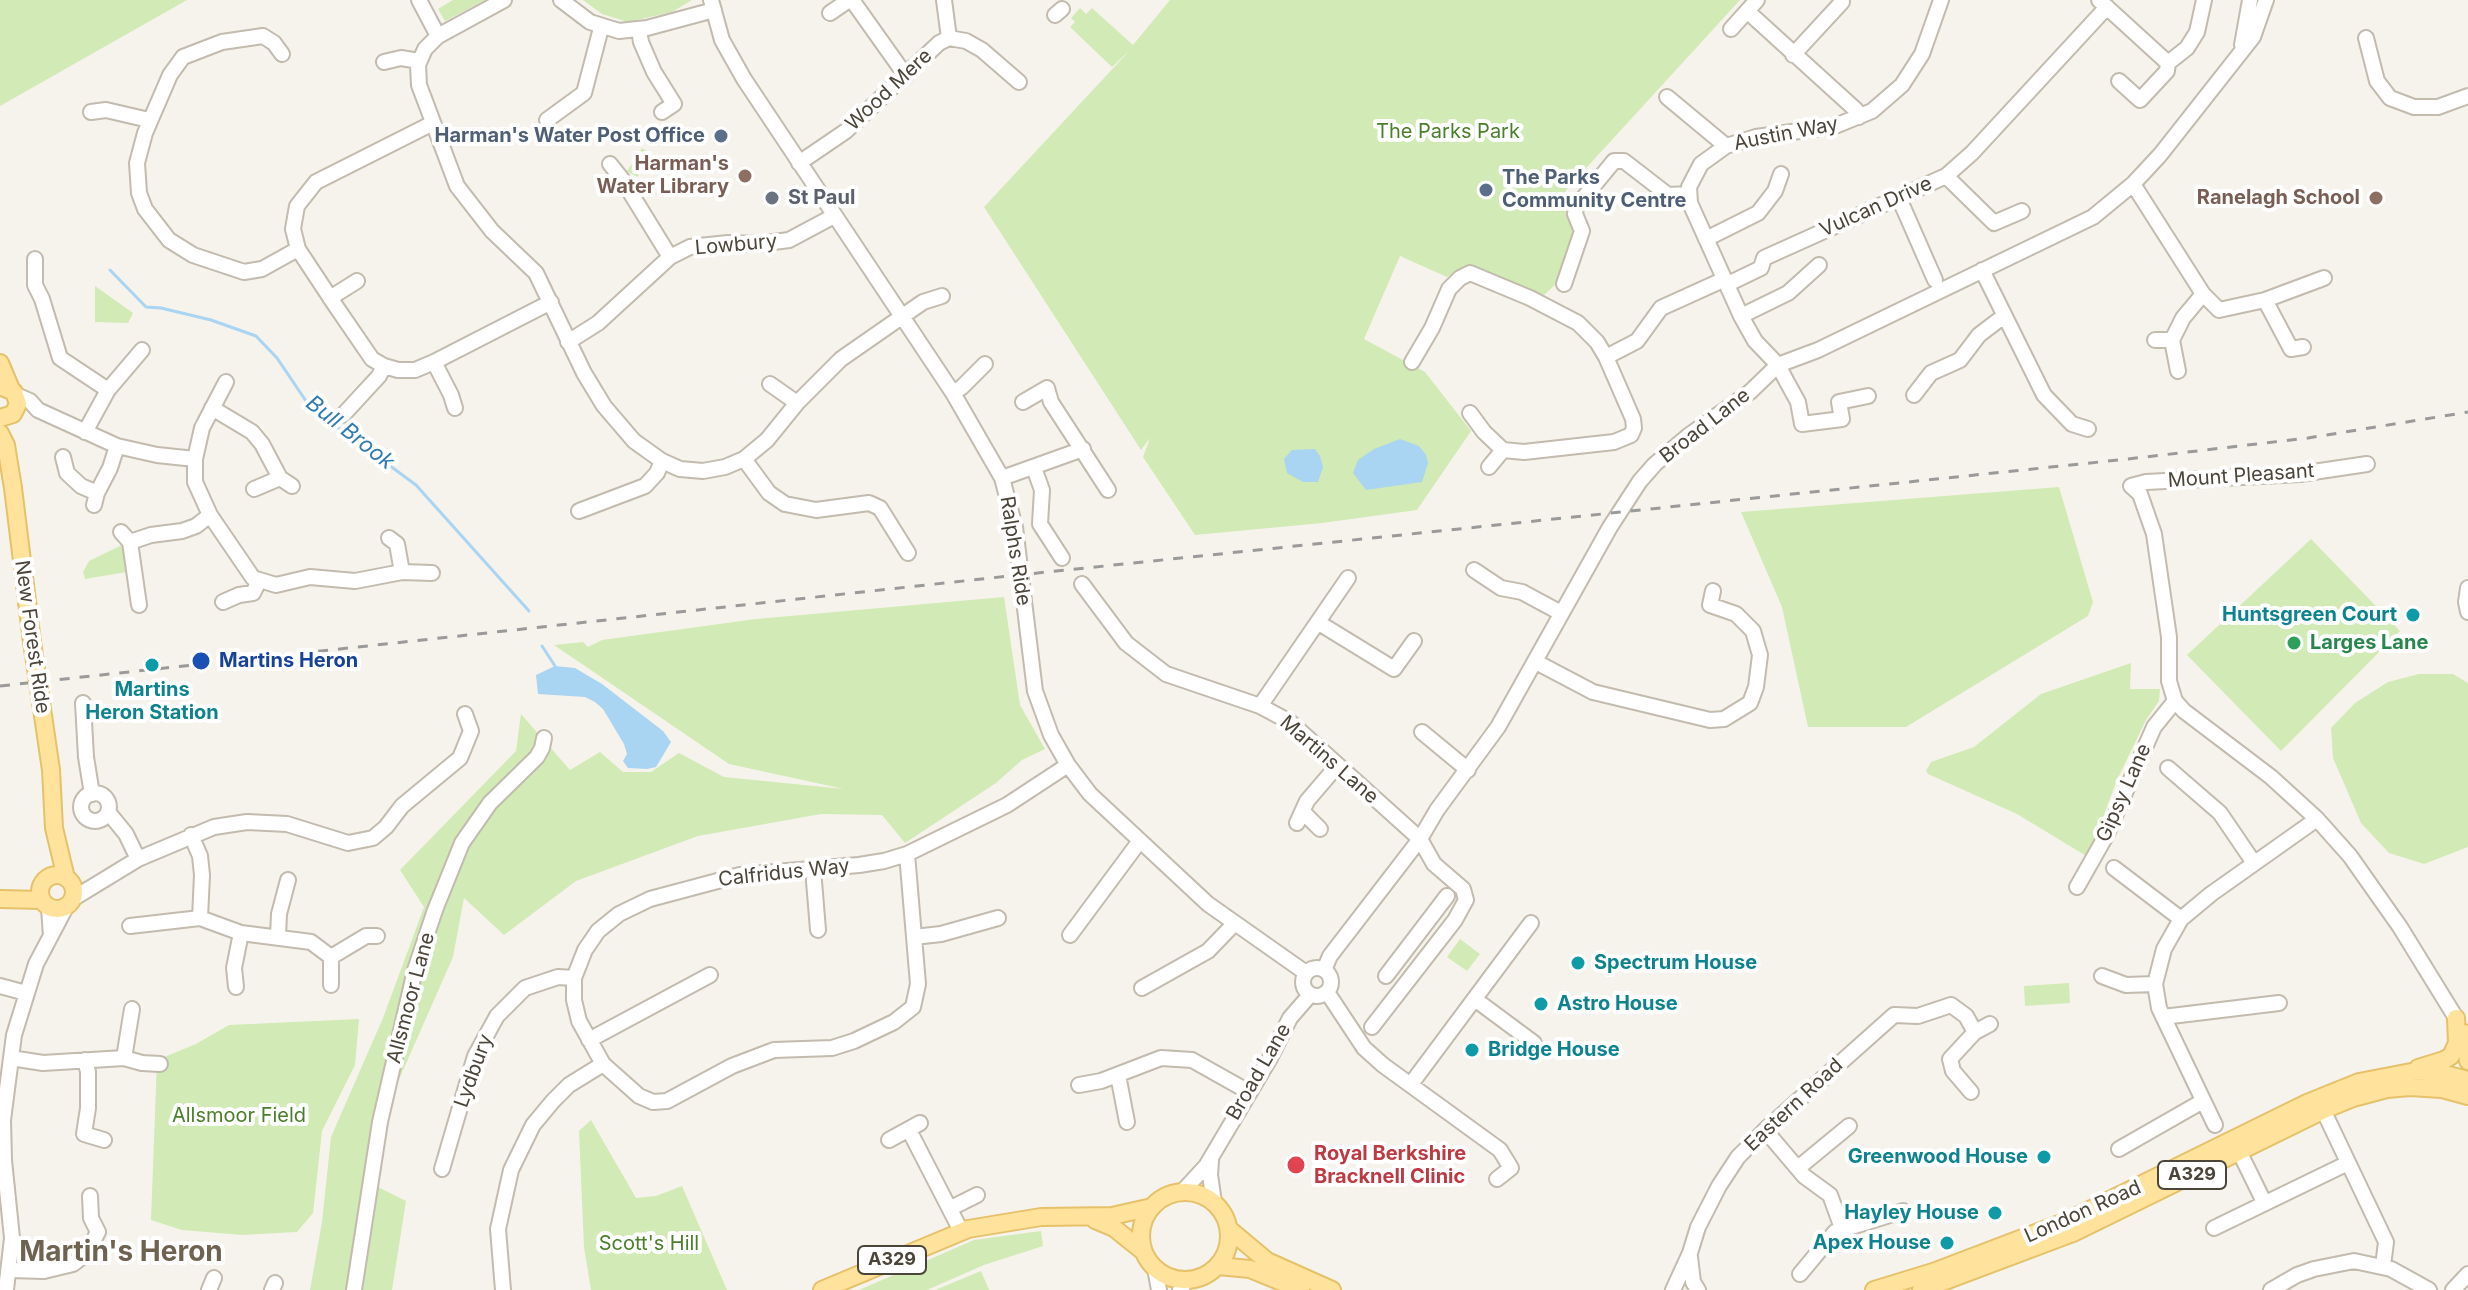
<!DOCTYPE html>
<style>
body{margin:0}
canvas{display:block;background:#f6f3ec}
</style>
<canvas width="2468" height="1290"></canvas>
<script>
const c = document.querySelector('canvas').getContext('2d');
c.lineJoin = 'round';
function fillPath(path, color) { c.fillStyle = color; c.fill(path, 'evenodd'); }
const shape = rows => new Path2D(rows.map(r => 'M' + r).join(''));
function stroke(path, color, width, dash) { c.strokeStyle = color; c.lineWidth = width; c.lineCap = dash ? 'butt' : 'round'; c.setLineDash(dash || []); c.stroke(path); }
function write(font, color, halo, rows, align = 'center') {
  c.font = font + ' Inter,sans-serif'; c.lineWidth = 8; c.setLineDash([]); c.textBaseline = 'middle'; c.strokeStyle = halo; c.fillStyle = color; for (const [text, x, y, turn = 0] of rows) {
    c.save(); c.translate(x, y); c.rotate((+turn || 0) * Math.PI / 180); c.textAlign = isNaN(turn) ? turn : align; if (halo) c.strokeText(text, 0, 0); c.fillText(text, 0, 0); c.restore();
  }
}
const green = shape([
 [0,0,187,0,0,106],
 [453,0,485,0,445,21,438,9],
 [583,0,692,0,672,12,628,22,602,14],
 [1170,0,1740,0,1566,190,1564,208,1577,233,1558,282,1543,296,1470,267,1447,277,1400,256,1364,339,1425,372,1471,431,1417,510,1322,523,1195,535,1143,457,1150,438,1141,450,984,207,1131,49,1112,67,1070,27,1075,22,1071,18,1080,8,1086,14,1092,8,1133,45],
 [642,148,661,161,655,171,645,165,637,177,627,171],
 [95,286,133,313,128,323,95,322],
 [2059,487,2093,602,2088,616,1906,727,1808,727,1782,607,1741,512],
 [2311,539,2400,631,2281,751,2187,655],
 [122,545,127,572,85,579,83,572,89,561],
 [1004,597,1020,705,1045,749,1022,760,996,783,905,843,882,815,821,814,698,836,576,881,504,935,464,898,453,957,393,1093,374,1185,406,1201,392,1290,310,1290,322,1222,331,1137,383,1018,424,907,400,870,516,751,521,714,570,770,600,752,623,772,651,772,679,753,724,777,844,789,729,764,554,645,583,642,588,647,602,640,756,619],
 [2131,663,2130,689,2160,689,2159,701,2146,720,2117,780,2088,857,2017,814,1928,774,1926,771,1931,762,1974,747,2041,694],
 [2419,674,2453,674,2468,683,2468,847,2424,864,2389,853,2361,823,2333,758,2331,728,2355,703,2388,682],
 [1460,939,1480,954,1467,971,1447,957],
 [2069,983,2070,1003,2025,1006,2024,986],
 [359,1019,355,1065,322,1131,313,1213,297,1232,242,1235,182,1230,151,1220,157,1060,196,1044,229,1025],
 [591,1120,636,1198,656,1196,682,1186,727,1290,591,1290,584,1247,579,1131],
 [1041,1231,1043,1246,984,1265,927,1290,859,1290,974,1240],
 [981,1271,989,1290,935,1290]
]);
const water = shape([
 [1400,439,1419,446,1426,455,1428,463,1422,482,1366,490,1353,473,1358,460,1374,449],
 [1315,449,1320,456,1323,467,1318,482,1303,482,1287,473,1284,459,1292,450],
 [555,666,575,668,602,684,663,731,671,742,656,767,647,769,628,768,623,761,627,754,624,744,603,709,595,702,585,697,538,694,536,675]
]);
const stream = shape([
 [110,270,146,307,161,308,211,320,256,336,277,358,310,407,416,485,529,611],
 [542,646,555,666]
]);
const minor = shape([
 [419,0,438,36],
 [504,0,438,36,425,49,418,65,419,85,457,186,492,231,536,273,584,373,604,406,634,441,662,461,680,469,703,471,725,467,744,459,767,440,797,403,841,359,923,302,942,296],
 [561,0,590,22,619,31,647,28,714,10],
 [711,0,722,40,744,79,953,393,1002,478,1015,527,1035,691,1051,735,1068,765,1090,794,1208,904,1306,973],
 [852,0,906,76],
 [944,0,949,38],
 [2099,0,2168,63],
 [1747,11,1856,110,1859,117],
 [830,13,849,0],
 [1055,15,1062,9],
 [1731,29,1757,0],
 [639,30,641,42,654,72,674,104,662,112],
 [2366,38,2377,81,2390,98,2414,107,2438,107,2468,96],
 [2242,45,2250,0],
 [282,54,274,43,263,36,222,42,183,57,170,75,145,133,137,163,139,193,145,209,169,240,193,255,244,272,262,269,298,249],
 [1793,55,1842,2],
 [384,62,401,58,419,61],
 [2168,63,2187,48,2197,32,2204,0],
 [2119,81,2140,100,2167,71,2168,63],
 [1667,97,1726,146],
 [91,112,106,110,149,120],
 [547,120,584,93,601,28],
 [433,123,316,182,297,206,293,229,298,249,335,305,372,359,384,366,398,370,415,370,434,362,551,302],
 [799,163,846,131,939,43,949,38,966,41,982,50,1019,82],
 [610,164,622,179,670,257],
 [1946,176,1994,223,2022,211],
 [2133,184,2203,294,2219,310,2265,300,2324,278],
 [1899,198,1935,280],
 [1706,239,1758,213,1775,191,1781,174],
 [35,259,35,285,42,299,60,358,108,390,85,432],
 [1982,270,2044,395,2072,424,2088,429],
 [1732,282,1761,268,1764,258,1946,176,1972,153,2107,7],
 [1564,284,1582,231,1575,214,1576,207,1614,161,1624,161,1668,195,1689,194],
 [330,298,357,281],
 [2265,300,2291,349,2303,347],
 [1741,316,1788,293,1819,265],
 [2155,340,2172,340],
 [568,342,598,323,670,257,690,247,728,243,758,244,789,240,834,216],
 [1606,357,1637,341,1661,308,1725,279],
 [434,362,451,395,455,408],
 [1412,362,1432,328,1449,289,1460,278,1470,273,1530,298,1578,323,1597,342,1606,357,1633,419,1634,428,1631,435,1614,442,1524,452,1503,450,1484,432,1470,413],
 [2178,371,2172,340,2183,318,2203,294],
 [226,382,202,428,195,459,195,482,210,515,253,578,276,585,310,577,355,581,402,572,432,573],
 [770,384,797,403],
 [108,390,142,350],
 [953,393,962,387,985,364],
 [16,395,30,401,38,410,117,446,157,455,195,459],
 [1914,395,1931,373,1960,360,1979,335,2004,316],
 [1868,396,1839,402,1842,419,1802,424,1798,402,1787,382,1778,365,1755,341,1741,316,1690,203,1689,187,1701,164,1726,146,1756,137,1835,126,1872,111,1902,85,1922,54,1941,0],
 [1023,402,1047,388,1051,402,1108,490],
 [212,408,252,432,262,444,280,478,292,486],
 [343,415,379,376,384,366],
 [63,457,67,473,81,486,97,493],
 [744,459,769,493,785,504,816,510,869,503,880,508,908,553],
 [2367,464,2300,474,2146,482,2131,486,2140,494,2154,534,2169,637,2169,681,2175,701,2184,711,2271,777,2317,819,2350,856,2400,927,2456,1018],
 [1489,467,1503,450],
 [1034,468,1042,490,1040,524,1062,558],
 [1002,478,1083,449],
 [254,489,280,478],
 [94,505,97,493,110,468,117,446],
 [579,511,645,486,657,473,662,461],
 [121,532,130,542,139,605],
 [389,538,397,544,402,572],
 [130,542,151,535,182,531,196,526,210,515],
 [1474,570,1501,588,1522,592,1561,613],
 [1082,584,1126,643,1166,674,1260,706,1290,722,1420,839,1434,864,1463,889,1466,900,1455,920,1372,1027],
 [2468,588,2466,602,2468,612],
 [223,602,239,595,253,593,259,581],
 [1319,623,1394,669,1414,641],
 [1536,662,1593,692,1710,720,1724,719,1750,703,1756,687,1760,655,1753,631,1736,614,1710,605,1713,591],
 [83,703,86,757,92,794],
 [1260,706,1348,578],
 [1422,732,1468,770],
 [2168,768,2220,813,2254,863],
 '81 807a14 14 0 1 1 28 0a14 14 0 1 1-28 0Z',
 [108,812,126,834,138,859],
 [1303,812,1320,829],
 [1297,823,1307,801,1337,766],
 [191,835,200,856,202,875,200,918,241,933,311,942,331,957,366,936,377,936],
 [907,854,918,984,913,1007,894,1022,854,1041,832,1048,774,1050,732,1066,667,1101,653,1102,639,1096,603,1064,579,1021,574,1000,574,978,585,950,598,931,619,914,650,899,740,875,859,865,884,861,907,854,1007,805,1068,765],
 [2114,868,2181,919],
 [813,869,818,930],
 [2077,887,2107,834,2154,727,2175,701],
 [74,898,138,859,214,827,247,822,287,824,348,843,373,838,386,827,402,806,460,758,471,731,465,714],
 [49,908,51,936],
 [130,926,200,918],
 [1070,935,1139,842],
 [278,936,279,914,288,880],
 [914,937,941,934,998,918],
 '1303 982a14 14 0 1 1 28 0a14 14 0 1 1-28 0Z',
 [1324,970,1330,956,1420,839,1437,810,1498,727,1610,527,1640,481,1655,464,1688,436,1750,392,1778,365,1818,350,2093,217,2133,184,2160,155,2253,37,2266,0],
 [1386,976,1447,896],
 [2102,976,2126,985,2155,984],
 [331,985,331,957],
 [0,986,26,993],
 [236,987,234,968,241,933],
 [1142,988,1208,951,1234,924],
 [1327,992,1364,1048,1383,1065,1500,1150,1511,1168,1497,1179],
 [1476,1000,1534,1043],
 [2163,1017,2279,1003],
 [589,1040,710,975],
 [11,1058,43,1063,124,1058,142,1063,160,1064],
 [124,1058,132,1009],
 [85,1060,88,1072,88,1108,84,1134,104,1140],
 [1118,1075,1127,1122],
 [1411,1084,1531,923],
 [1079,1085,1101,1081,1161,1058,1192,1060,1249,1092],
 [1971,1092,1953,1071,1950,1059,1975,1032,1990,1024],
 [2326,1116,2386,1242,2383,1266],
 [2215,1125,2159,1008,2155,984,2164,949,2181,919,2211,894,2317,819],
 [909,1130,961,1231],
 [1765,1130,1804,1176,1830,1195,1842,1228],
 [889,1140,920,1123],
 [2119,1149,2203,1101],
 [2239,1151,2264,1202],
 [1211,1161,1210,1175,1214,1202],
 [1798,1168,1849,1126],
 [442,1169,475,1056,497,1016,525,988,558,977,574,978],
 [1182,1192,1206,1166,1269,1060,1290,1018,1310,995],
 [951,1208,977,1195],
 [2214,1228,2348,1163],
 [1690,1257,1693,1282,1698,1290],
 [1155,1268,1159,1290],
 [10,1270,44,1271,73,1264,87,1253,98,1232,91,1218,90,1196],
 [1800,1274,1835,1232,1903,1211],
 [6,1290,12,1238,4,1160,3,1120,14,1035,36,964,66,907],
 [209,1290,214,1278],
 [272,1290,275,1283],
 [354,1290,380,1122,415,970,435,910,462,843,490,803,537,757,542,748,544,738],
 [503,1290,498,1229,511,1170,533,1125,553,1101,569,1085,603,1064],
 [1180,1290,1187,1280],
 [1673,1290,1690,1253,1698,1227,1719,1186,1738,1157,1765,1130,1894,1015,1918,1016,1951,1005,1966,1016,1975,1032],
 [2271,1290,2297,1275,2314,1269,2354,1261,2391,1269,2429,1290],
 [2453,1290,2468,1274]
]);
const major = shape([
 [0,363,11,389],
 [0,386,14,392,18,404,13,414,0,418],
 [0,433,6,445,13,488,32,642],
 [41,702,51,770,54,828,66,878],
 '40 892a17 17 0 1 1 34 0a17 17 0 1 1-34 0Z',
 [0,899,42,900],
 [2464,1033,2468,1061],
 [2418,1068,2444,1060,2451,1056,2457,1043,2456,1018],
 '1141 1236a44 44 0 1 1 88 0a44 44 0 1 1-88 0Z',
 [1095,1220,1114,1228,1144,1252],
 [1230,1230,1267,1261,1332,1290],
 [1218,1266,1250,1269,1301,1290],
 [822,1290,968,1229,1041,1217,1112,1216,1152,1207],
 [1874,1290,1933,1272,2067,1221,2307,1103,2359,1082,2416,1071,2441,1073,2468,1080],
 [1921,1290,2073,1233,2326,1109,2353,1098,2387,1089,2410,1087,2442,1089,2468,1096]
]);
const rail = shape([
 [0,686,1009,576,2128,459,2308,438,2468,412]
]);
const majorBridge = shape([
 [32,642,41,702]
]);
const markers = [
 [721,136,8,"#5c6f8a"],
 [745,176,8,"#8d6e63"],
 [1486,190,8,"#5c6f8a"],
 [772,198,8,"#6b7280"],
 [2376,198,8,"#8d6e63"],
 [2413,615,8,"#0f9aa8"],
 [2294,643,8,"#2e9e5b"],
 [201,661,10,"#1a4fb4"],
 [152,665,8,"#0f9aa8"],
 [1578,963,8,"#0f9aa8"],
 [1541,1004,8,"#0f9aa8"],
 [1472,1050,8,"#0f9aa8"],
 [2044,1157,8,"#0f9aa8"],
 [1296,1165,10,"#e0444e"],
 [1995,1213,8,"#0f9aa8"],
 [1947,1243,8,"#0f9aa8"]
];
const shields = [
 [2192,1175,68],
 [892,1260,68]
];
const shieldNames = [
 ["A329",2192,1175],
 ["A329",892,1260]
];
const streetNames = [
 ["Wood Mere",889,90,-43],
 ["Austin Way",1786,134,-11],
 ["Vulcan Drive",1876,207,-24],
 ["Lowbury",736,245,-5],
 ["Broad Lane",1705,426,-38],
 ["Mount Pleasant",2241,476,-4],
 ["Ralphs Ride",1015,551,81],
 ["New Forest Ride",32,637,82],
 ["Martins Lane",1329,760,41],
 ["Gipsy Lane",2124,793,-66],
 ["Calfridus Way",784,873,-6],
 ["Allsmoor Lane",411,998,-75],
 ["Lydbury",474,1071,-70],
 ["Broad Lane",1259,1072,-60],
 ["Eastern Road",1794,1105,-43],
 ["London Road",2083,1212,-24]
];
const parkNames = [
 ["The Parks Park",1448,132],
 ["Allsmoor Field",239,1116],
 ["Scott's Hill",649,1244]
];
const serviceNames = [
 ["Harman's Water Post Office",705,136],
 ["The Parks",1502,178,"left"],
 ["Community Centre",1502,201,"left"]
];
const educationNames = [
 ["Harman's",729,164],
 ["Water Library",729,187],
 ["Ranelagh School",2360,198]
];
const worshipNames = [
 ["St Paul",788,198]
];
const cultureNames = [
 ["Huntsgreen Court",2397,615],
 ["Martins",152,690,"center"],
 ["Heron Station",152,713,"center"],
 ["Spectrum House",1594,963,"left"],
 ["Astro House",1557,1004,"left"],
 ["Bridge House",1488,1050,"left"],
 ["Greenwood House",2028,1157],
 ["Hayley House",1979,1213],
 ["Apex House",1931,1243]
];
const leisureNames = [
 ["Larges Lane",2310,643]
];
const transitNames = [
 ["Martins Heron",219,661]
];
const healthNames = [
 ["Royal Berkshire",1314,1154],
 ["Bracknell Clinic",1314,1177]
];
const waterNames = [
 ["Bull Brook",350,433,38]
];
const districtNames = [
 ["Martin's Heron",121,1253]
];
fillPath(green, '#d2eab5');
fillPath(water, '#a9d4f2');
stroke(stream, '#a9d4f2', 3);
stroke(minor, '#c2bbae', 18);
stroke(major, '#e6c16a', 20);
stroke(minor, '#fff', 14);
stroke(major, '#ffe39c', 16);
stroke(rail, '#9a9a9a', 3, [10, 10]);
stroke(majorBridge, '#e6c16a', 20, []);
stroke(majorBridge, '#ffe39c', 16);
for (const [x, y, r, color] of markers) { const dot = new Path2D(); dot.arc(x, y, r, 0, 2 * Math.PI); c.fillStyle = color; c.fill(dot); stroke(dot, '#fff', 3); }
for (const [x, y, w] of shields) { const box = new Path2D(); box.roundRect(x - w / 2, y - 14, w, 28, 6); c.fillStyle = '#fff'; c.fill(box); stroke(box, '#4b4439', 2); }
write('bold 18px', '#4b4439', null, shieldNames);
write('20px', '#4b4439', '#fff', streetNames);
write('20px', '#4a7f2a', '#fff', parkNames);
write('bold 20px', '#4e5e75', '#fff', serviceNames, 'right');
write('bold 20px', '#785e54', '#fff', educationNames, 'right');
write('bold 20px', '#5b616d', '#fff', worshipNames, 'left');
write('bold 20px', '#0d838f', '#fff', cultureNames, 'right');
write('bold 20px', '#27864d', '#fff', leisureNames, 'left');
write('bold 20px', '#164399', '#fff', transitNames, 'left');
write('bold 20px', '#be3a42', '#fff', healthNames, 'left');
write('italic 22px', '#2e7ab2', '#fff', waterNames);
write('bold 28px', '#6e6250', '#fff', districtNames);
</script>
